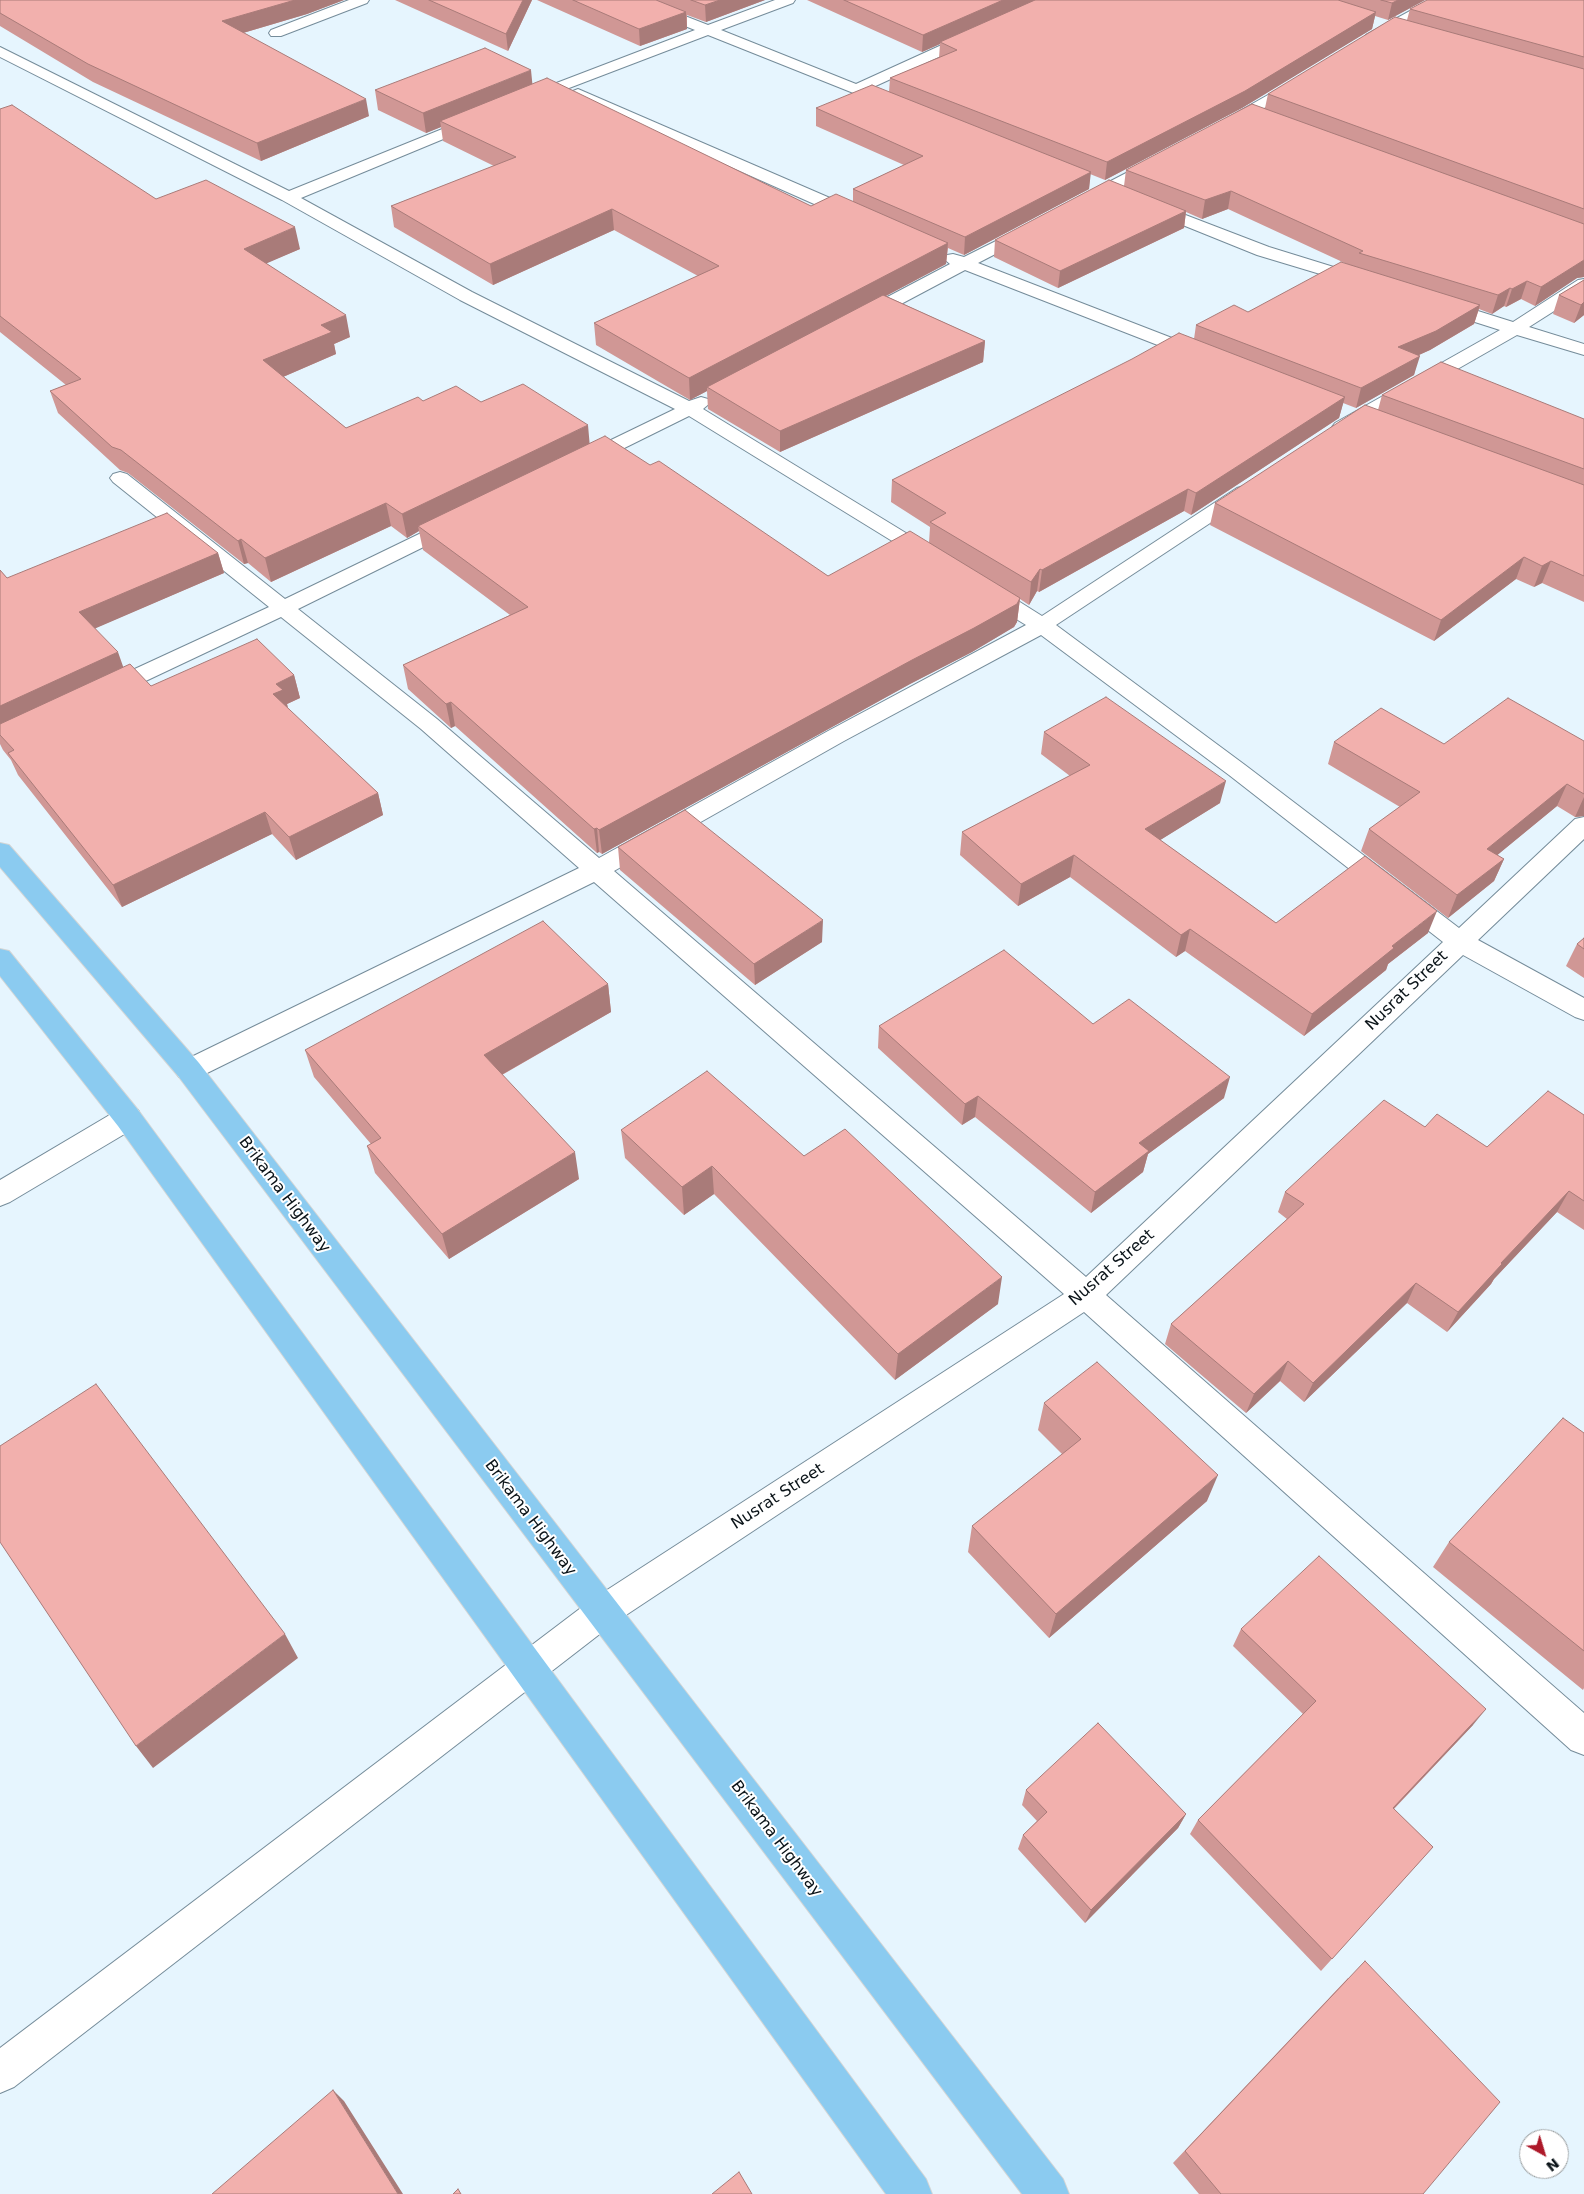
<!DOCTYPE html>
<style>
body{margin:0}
#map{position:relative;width:1584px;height:2194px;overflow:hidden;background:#e6f5fe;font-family:"DejaVu Sans",sans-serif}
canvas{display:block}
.north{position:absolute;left:1519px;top:2129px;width:50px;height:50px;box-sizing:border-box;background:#fff;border:1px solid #9da1a3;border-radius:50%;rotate:141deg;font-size:14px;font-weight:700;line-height:20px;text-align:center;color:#0a1318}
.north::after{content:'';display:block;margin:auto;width:18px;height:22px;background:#ad1929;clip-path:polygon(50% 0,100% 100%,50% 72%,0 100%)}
</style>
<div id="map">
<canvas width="1584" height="2194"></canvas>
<div class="north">N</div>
</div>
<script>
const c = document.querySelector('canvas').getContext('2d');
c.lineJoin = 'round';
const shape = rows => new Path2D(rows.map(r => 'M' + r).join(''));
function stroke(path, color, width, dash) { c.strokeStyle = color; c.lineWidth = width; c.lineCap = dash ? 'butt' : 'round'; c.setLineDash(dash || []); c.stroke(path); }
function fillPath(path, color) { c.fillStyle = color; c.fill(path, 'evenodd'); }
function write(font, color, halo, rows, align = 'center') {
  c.font = font + ' "DejaVu Sans",sans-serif'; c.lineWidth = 4; c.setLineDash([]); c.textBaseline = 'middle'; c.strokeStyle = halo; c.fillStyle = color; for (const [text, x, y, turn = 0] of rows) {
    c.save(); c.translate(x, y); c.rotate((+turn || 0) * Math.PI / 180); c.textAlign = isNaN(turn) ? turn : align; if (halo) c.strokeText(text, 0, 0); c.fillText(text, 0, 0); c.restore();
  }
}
const minor = shape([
 [349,0,369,0,367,3,281,36,271,36,269,33,271,30,349,0],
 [625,0,644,0,708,25,775,0,795,0,793,3,721,30,856,84,968,33,973,32,980,36,978,39,869,89,901,102,904,105,901,108,896,110,708,35,556,93,546,93,543,90,546,87,695,30,627,3,625,0],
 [1430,0,1447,0,1376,41,1371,42,1364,38,1366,35,1430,0],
 [0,47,289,191,472,117,482,117,485,120,482,123,301,198,472,292,689,401,701,397,708,399,710,403,703,409,937,552,940,556,937,560,930,562,923,560,689,416,592,464,585,466,578,464,575,460,578,456,675,409,460,300,282,200,0,57,0,47],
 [1298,78,1303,79,1305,82,1303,85,1232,127,1227,129,1222,127,1219,124,1222,121,1298,78],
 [578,89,860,211,862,215,860,219,854,220,848,219,573,97,570,94,573,91,578,89],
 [1157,157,1163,159,1165,162,1163,165,1090,204,1078,204,1076,201,1078,198,1157,157],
 [1149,201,1269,247,1366,277,1369,281,1366,285,1360,286,1257,255,1143,209,1141,206,1143,203,1149,201],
 [1026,226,1032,227,1034,231,1032,235,978,263,1203,350,1206,354,1203,358,1197,359,1191,358,965,270,869,321,863,322,857,321,854,317,857,313,950,264,944,259,947,255,953,254,964,257,1026,226],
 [1584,279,1584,292,1529,327,1584,344,1584,355,1517,335,1349,431,1342,433,1335,431,1332,427,1335,423,1500,330,1434,309,1431,305,1434,301,1440,300,1446,301,1513,322,1578,280,1584,279],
 [120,472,127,474,285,599,448,520,455,518,462,520,465,524,462,528,298,609,437,719,599,858,828,731,1026,625,980,597,977,592,980,587,988,586,996,587,1042,616,1237,488,1244,486,1251,488,1254,492,1251,496,1056,625,1245,765,1459,928,1575,819,1584,817,1584,839,1478,940,1584,998,1584,1020,1575,1017,1463,955,1106,1295,1584,1713,1584,1755,1571,1750,1084,1312,614,1623,14,2087,0,2093,0,2048,590,1601,1064,1294,594,882,199,1077,189,1080,179,1077,175,1070,179,1063,579,868,421,729,281,617,116,695,108,697,100,695,97,690,100,685,269,607,113,482,110,478,113,474,120,472],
 [1041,635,1229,775,1443,942,1086,1277,614,871,844,741,1041,635],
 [128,1107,138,1110,142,1118,138,1126,10,1202,0,1206,0,1180,118,1110,128,1107]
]);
const highway = shape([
 [0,843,9,845,199,1063,1063,2179,1069,2194,1022,2194,179,1077,0,867,0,843],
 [0,949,9,951,138,1110,926,2179,932,2194,886,2194,118,1126,0,976,0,949]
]);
const wall = shape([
 [0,0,344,0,307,14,243,33,369,116,261,161,93,82,0,26],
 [395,0,532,0,508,51],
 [537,0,765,0,706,22,687,15,687,29,640,46],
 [807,0,1425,0,1388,20,1375,16,1372,29,1242,108,1105,180,1090,174,1089,189,964,255,948,248,946,264,886,296,985,341,983,362,780,452,708,409,707,391,690,400,596,345,594,323,698,276,614,230,493,285,394,227,391,206,494,166,443,141,441,127,426,133,378,110,375,90,533,84,811,206,853,202,853,189,904,165,816,126,816,108,889,92,890,78,939,58,940,44,922,52],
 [1584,0,1584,277,1577,278,1535,306,1521,299,1506,307,1504,306,1492,314,1479,309,1474,324,1430,350,1418,355,1414,375,1356,408,1343,403,1339,418,1191,515,1184,511,1039,592,1037,591,1029,605,1020,599,1017,622,1014,627,972,652,910,684,602,854,599,852,597,853,455,726,451,728,408,689,403,665,510,615,423,550,419,531,407,538,391,526,271,582,248,563,244,564,128,473,120,470,58,413,50,391,66,385,0,332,0,109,156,199,300,249,266,263,350,337,334,344,336,354,283,377,346,428,423,401,481,402,589,443,650,465,828,576,929,543,930,527,891,502,892,480,1194,339,1196,325,1248,312,1349,265,1228,209,1202,219,1186,212,1184,228,1058,288,994,257,995,240,1124,186,1126,170,1265,108,1268,94,1407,20,1410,9],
 [1584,280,1584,315,1574,323,1553,314,1559,295],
 [1382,395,1584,419,1584,602,1542,583,1534,587,1516,579,1434,641,1210,525,1215,503,1378,410],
 [218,553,224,573,95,628,123,667,151,686,294,675,300,698,287,704,288,709,378,793,383,815,296,860,272,834,122,907,18,775,11,760,3,750,0,744,0,570,7,578],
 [1044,732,1220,803,1160,840,1276,923,1428,933,1388,964,1386,970,1304,1036,1185,951,1176,957,1070,877,1018,906,960,855,962,832,1070,776,1041,754],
 [1584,741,1584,816,1575,817,1557,806,1497,855,1504,859,1494,881,1448,918,1361,851,1369,829,1400,807,1328,764,1334,742,1444,744],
 [618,847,822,942,755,985,620,870],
 [1584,938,1584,978,1566,966,1577,944],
 [608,984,611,1012,502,1075,579,1179,449,1259,375,1173,367,1146,371,1144,314,1077,305,1050],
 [1093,1024,1224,1098,1148,1154,1143,1172,1091,1213,975,1117,962,1125,878,1048,879,1026],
 [1584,1115,1584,1230,1557,1212,1494,1279,1491,1284,1447,1332,1407,1303,1304,1402,1280,1381,1246,1413,1165,1344,1171,1324,1287,1219,1278,1212,1285,1192,1425,1127,1487,1147],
 [621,1130,804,1156,998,1304,895,1380,714,1194,684,1215,625,1158],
 [1044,1403,1207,1501,1049,1638,968,1552,972,1526,1062,1454,1038,1430],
 [1584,1433,1584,1688,1583,1690,1433,1567,1449,1542],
 [1241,1629,1473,1725,1394,1809,1433,1847,1321,1971,1190,1834,1198,1820,1303,1714,1233,1646],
 [1026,1790,1186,1814,1178,1828,1085,1923,1018,1849,1023,1835,1037,1821,1022,1805],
 [1348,1978,1423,2194,1199,2194,1173,2163]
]);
const shadedWall = shape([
 [295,0,344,0,307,14,226,38,222,21],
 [523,0,532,0,508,51,506,34],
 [720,0,765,0,706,22,705,5],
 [1003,0,1038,0,940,42,940,44,922,52,923,35],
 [1398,0,1425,0,1388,20,1392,3],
 [686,12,687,29,640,46,639,29],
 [1376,12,1372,29,1242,108,1105,180,1107,162],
 [531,70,533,90,440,121,441,127,426,133,423,113],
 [366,99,369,116,261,161,257,143],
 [1091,172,1089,189,964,255,965,237],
 [1231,191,1228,209,1202,219,1205,200],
 [612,209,614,230,493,285,490,264],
 [1186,211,1184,228,1058,288,1060,271],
 [295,227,300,249,249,271,244,249],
 [948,243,946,264,710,389,707,387,707,391,690,400,689,378],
 [1584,260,1584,277,1577,278,1535,306,1541,287],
 [1527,281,1521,299,1506,307,1512,289],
 [1510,288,1504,306,1492,314,1498,295],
 [1584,302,1584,315,1574,323,1581,305],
 [1480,305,1474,324,1430,350,1393,367,1398,347],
 [346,315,350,337,334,344,336,354,269,383,263,360,321,325],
 [985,341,983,362,780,452,780,431],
 [1420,356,1414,375,1356,408,1361,388],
 [1345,397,1339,418,1191,515,1196,493],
 [588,425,590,448,418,526,419,531,407,538,402,514],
 [1188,489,1184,511,1039,592,1042,570],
 [386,503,391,526,271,582,265,558],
 [241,539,248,563,244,564,238,541],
 [218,553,224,573,87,632,79,612],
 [1524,557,1516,579,1434,641,1441,620],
 [1551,561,1542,583,1534,587,1542,566],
 [1040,569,1037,591,1029,605,1031,582],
 [1020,598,1017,622,1014,627,972,652,910,684,602,854,599,830],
 [118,652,125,672,0,730,0,706],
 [294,675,300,698,287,704,289,712,273,694,276,684],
 [451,702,455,726,451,728,446,704],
 [1226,781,1220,803,1141,852,1145,829],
 [1567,784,1557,806,1478,871,1487,849],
 [378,793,383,815,296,860,289,837],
 [1584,797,1584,816,1575,817],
 [265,812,272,834,122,907,113,885],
 [597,828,599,852,597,853,594,829],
 [1074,855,1070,877,1018,906,1021,884],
 [1504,859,1494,881,1448,918,1457,895],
 [1437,911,1428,933,1388,964,1386,970,1304,1036,1312,1014,1392,946],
 [823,920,822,942,755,985,754,964],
 [1190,929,1185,951,1176,957,1181,935],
 [608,984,611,1012,489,1082,484,1055],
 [1230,1077,1224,1098,1148,1154,1143,1172,1091,1213,1095,1192,1139,1143],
 [978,1096,975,1117,962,1125,965,1104],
 [575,1152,579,1179,449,1259,442,1234],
 [712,1166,714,1194,684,1215,682,1187],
 [1569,1191,1557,1212,1494,1279,1491,1284,1447,1332,1458,1312,1501,1263],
 [1002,1277,998,1304,895,1380,898,1354],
 [1416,1283,1407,1303,1304,1402,1313,1383],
 [1288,1361,1280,1381,1246,1413,1254,1394],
 [1218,1475,1207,1501,1049,1638,1056,1614],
 [285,1634,298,1658,153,1768,136,1746],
 [1486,1709,1473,1725,1381,1822,1393,1808],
 [1186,1814,1178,1828,1085,1923,1091,1910],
 [333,2090,344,2101,403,2194,398,2194]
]);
const building = shape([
 [0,0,295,0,222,21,366,99,257,143,88,64,0,13,0,0],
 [429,0,523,0,506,34,429,0],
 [573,0,656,0,686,12,639,29,573,0],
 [691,0,720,0,705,5,691,0],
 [844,0,1003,0,923,35,844,0],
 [1035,0,1338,0,1376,12,1245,91,1107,162,890,78,957,50,940,42,1035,0],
 [1381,0,1398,0,1392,3,1381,0],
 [1427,0,1584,0,1584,57,1410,9,1427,0],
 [1395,17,1584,69,1584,209,1268,94,1395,17],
 [485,48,531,70,423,113,375,90,485,48],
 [547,78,811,206,836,194,948,243,689,378,594,323,719,266,612,209,490,264,391,206,516,157,440,121,547,78],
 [872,85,1091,172,965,237,853,189,923,156,816,108,872,85],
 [1252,104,1584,224,1584,260,1541,287,1527,281,1512,289,1510,288,1498,295,1359,253,1363,251,1231,191,1205,200,1126,170,1252,104],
 [12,105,156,199,206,180,295,227,244,249,346,315,321,325,332,332,263,360,346,428,418,397,423,401,456,386,481,402,523,384,588,425,402,514,386,503,265,558,241,539,238,541,121,450,112,447,50,391,81,379,0,316,0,109,12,105],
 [1109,180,1186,211,1060,271,995,240,1109,180],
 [1341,262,1480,305,1436,331,1398,347,1420,356,1361,388,1196,325,1234,305,1248,312,1341,262],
 [1584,280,1584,302,1581,305,1559,295,1584,280],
 [883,295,985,341,780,431,707,387,883,295],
 [1179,333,1345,397,1196,493,1188,489,1042,570,1040,569,1031,582,930,522,946,513,892,480,1132,359,1179,333],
 [1441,362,1584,419,1584,469,1382,395,1441,362],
 [1365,405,1584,485,1584,576,1551,561,1542,566,1524,557,1441,620,1215,503,1365,405],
 [605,436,650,465,659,461,828,576,910,531,1020,598,1017,604,974,628,912,660,599,830,597,828,594,829,451,702,446,704,403,665,528,607,418,526,605,436],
 [167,513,218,553,79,612,118,652,0,706,0,570,7,578,167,513],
 [257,639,294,675,276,684,283,690,273,694,378,793,289,837,265,812,113,885,8,753,14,750,0,735,0,724,130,664,151,686,257,639],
 [1106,697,1226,781,1145,829,1276,923,1365,856,1437,911,1392,946,1394,948,1312,1014,1190,929,1181,935,1074,855,1021,884,962,832,1090,765,1044,732,1106,697],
 [1508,698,1584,741,1584,794,1567,784,1487,849,1504,859,1457,895,1369,829,1420,792,1334,742,1381,708,1444,744,1508,698],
 [685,810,823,920,754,964,618,847,685,810],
 [543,921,608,984,484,1055,575,1152,442,1234,367,1146,381,1138,305,1050,543,921],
 [1584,938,1584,949,1577,944,1584,938],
 [1004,950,1093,1024,1129,999,1230,1077,1139,1143,1149,1151,1095,1192,978,1096,965,1104,879,1026,1004,950],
 [707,1071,804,1156,845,1129,1002,1277,898,1354,712,1166,682,1187,621,1130,707,1071],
 [1548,1091,1584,1115,1584,1201,1569,1191,1501,1263,1502,1264,1458,1312,1416,1283,1313,1383,1288,1361,1254,1394,1171,1324,1304,1204,1285,1192,1384,1100,1425,1127,1437,1114,1487,1147,1548,1091],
 [1097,1362,1218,1475,1056,1614,972,1526,1081,1439,1044,1403,1097,1362],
 [96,1384,285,1634,136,1746,0,1542,0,1446,96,1384],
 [1563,1418,1584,1433,1584,1651,1449,1542,1563,1418],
 [1319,1556,1486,1709,1393,1808,1433,1847,1332,1959,1198,1820,1316,1701,1241,1629,1319,1556],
 [1098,1723,1186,1814,1091,1910,1023,1835,1047,1812,1026,1790,1098,1723],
 [1365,1961,1500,2102,1423,2194,1221,2194,1185,2151,1365,1961],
 [333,2090,398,2194,212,2194,333,2090],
 [739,2172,752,2194,712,2194,739,2172],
 [458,2189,461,2194,453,2194,458,2189]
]);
const streetNames = [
 ["Nusrat Street",1407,991,-44],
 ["Brikama Highway",284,1195,53],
 ["Nusrat Street",1112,1268,-41],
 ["Nusrat Street",778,1497,-33],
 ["Brikama Highway",530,1518,53],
 ["Brikama Highway",776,1839,53]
];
stroke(minor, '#758c9a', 2);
stroke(highway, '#d3d5d5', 2);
fillPath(minor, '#fff');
fillPath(highway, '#8bcbf0');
fillPath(wall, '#d09795');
fillPath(shadedWall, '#a97b79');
fillPath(building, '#f2b0ad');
stroke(building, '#a97b79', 1);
write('16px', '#0a1318', '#fff', streetNames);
</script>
